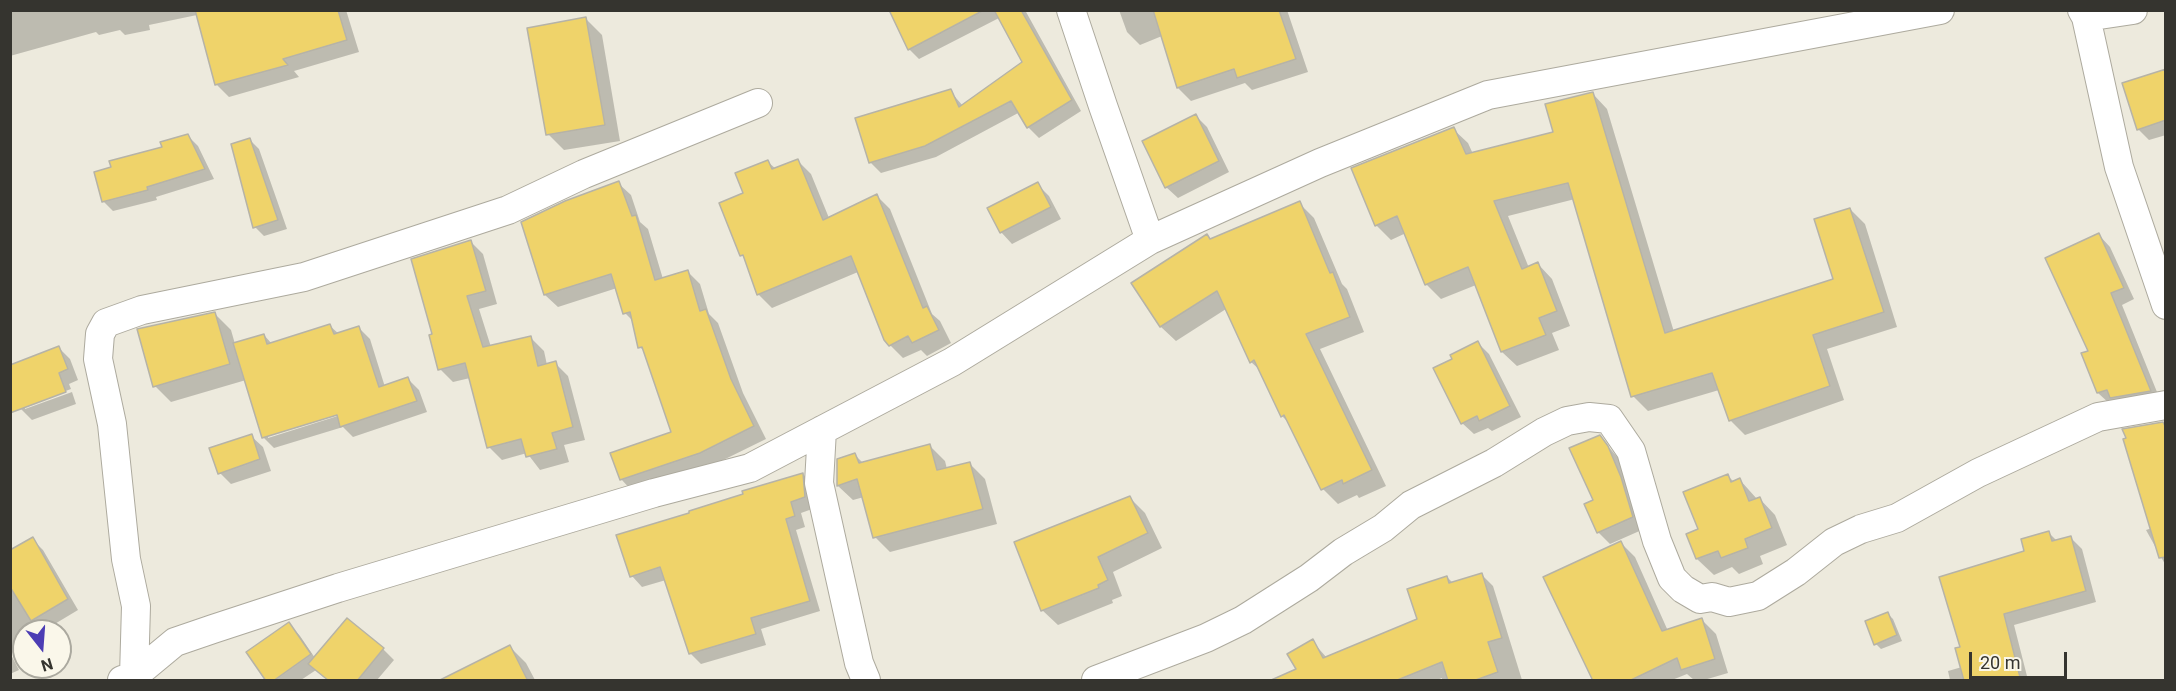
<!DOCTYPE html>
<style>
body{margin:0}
#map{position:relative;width:2176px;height:691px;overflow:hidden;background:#edeadd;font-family:Roboto,sans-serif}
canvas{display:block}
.frame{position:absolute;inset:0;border:12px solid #35342f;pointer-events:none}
.north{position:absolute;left:12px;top:619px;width:60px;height:60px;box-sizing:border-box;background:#faf7ea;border:2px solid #aba99f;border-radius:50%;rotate:163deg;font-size:16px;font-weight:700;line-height:24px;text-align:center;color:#35342f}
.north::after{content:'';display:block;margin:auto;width:21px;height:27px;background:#4c3db4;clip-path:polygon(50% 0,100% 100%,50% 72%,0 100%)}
.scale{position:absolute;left:1969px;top:652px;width:98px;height:27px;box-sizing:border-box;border:3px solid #35342f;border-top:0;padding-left:8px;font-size:18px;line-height:21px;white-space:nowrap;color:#35342f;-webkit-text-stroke:4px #faf7ea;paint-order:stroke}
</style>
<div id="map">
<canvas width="2176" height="691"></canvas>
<div class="frame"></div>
<div class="north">N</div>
<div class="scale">20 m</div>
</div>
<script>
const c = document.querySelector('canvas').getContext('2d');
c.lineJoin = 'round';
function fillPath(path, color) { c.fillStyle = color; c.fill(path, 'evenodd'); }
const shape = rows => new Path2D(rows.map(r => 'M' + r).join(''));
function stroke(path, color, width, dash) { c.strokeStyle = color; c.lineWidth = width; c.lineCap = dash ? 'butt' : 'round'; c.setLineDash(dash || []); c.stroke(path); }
const shadow = shape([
 [10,10,346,10,359,52,294,71,299,77,229,97,217,85,197,15,149,25,150,30,125,35,120,30,99,35,96,32,10,56],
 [904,10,1025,10,1081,111,1039,138,1028,127,1020,112,936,157,881,173,870,162,950,91,963,106,1024,63,999,18,919,59,909,49],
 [1119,10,1287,10,1308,72,1252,90,1245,83,1191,101,1178,88,1162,36,1140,45,1127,32],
 [586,19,602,35,620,141,564,150,548,134],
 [2166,70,2166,135,2149,140,2138,129],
 [1593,94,1607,109,1674,332,1835,280,1850,209,1865,224,1897,327,1827,349,1844,400,1745,435,1731,421,1719,390,1648,411,1633,396,1575,199,1508,216,1529,268,1538,264,1552,279,1570,326,1552,333,1559,350,1517,366,1502,352,1476,285,1441,299,1426,284,1406,233,1391,240,1376,225,1453,129,1468,143,1473,154,1555,133],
 [1196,116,1207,127,1229,172,1178,198,1166,187],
 [188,136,198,146,214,179,156,197,157,200,113,211,103,201,164,148],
 [250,140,259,149,287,229,264,236,255,227],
 [797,160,811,174,829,218,877,196,890,209,932,314,940,321,951,343,927,356,921,350,903,358,890,345,858,272,772,308,759,295,747,260,742,255,745,194,768,162,776,169],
 [618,183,631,195,640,222,648,229,663,279,687,271,700,284,709,314,718,323,743,393,766,439,713,465,633,492,621,479,673,433,646,353,640,347,634,322,625,313,617,288,558,307,545,295,523,223],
 [1037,184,1049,196,1061,219,1012,244,1001,232],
 [1299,203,1314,218,1342,284,1347,289,1364,332,1320,349,1386,486,1359,498,1357,495,1338,504,1323,489,1290,424,1282,416,1261,371,1251,362,1226,309,1176,341,1161,327,1207,236,1212,240],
 [2099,235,2110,247,2134,299,2122,305,2161,402,2110,404,2098,393,2090,352],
 [470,241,483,254,497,304,479,309,491,347,531,338,544,351,547,365,555,363,568,376,585,440,564,445,569,462,540,470,527,453,502,460,489,447,470,378,453,382,440,369,434,335],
 [215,314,231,330,235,344,264,335,272,344,330,326,339,334,359,328,370,339,385,387,408,379,419,390,427,412,353,437,343,427,274,448,263,437,246,380,171,402,155,386],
 [343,412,344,414,268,438,268,435],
 [1478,343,1489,354,1521,417,1492,431,1488,428,1474,434,1462,423,1454,360],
 [59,348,70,359,78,380,69,384,71,389,25,406,25,409,72,392,76,404,32,420,21,409],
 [2163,424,2166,427,2166,566,2146,530,2152,528],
 [251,436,263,447,271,471,231,484,220,473],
 [1600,437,1619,459,1644,529,1610,544,1598,532,1586,505,1595,501],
 [930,446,945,461,947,469,970,464,985,479,997,524,890,552,875,537,864,497,853,500,838,486,838,461,855,455,863,463],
 [803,474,813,485,815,508,801,513,805,527,796,530,820,611,761,629,766,645,701,664,690,653,666,580,642,587,632,576,691,514],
 [1728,476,1734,482,1740,480,1757,499,1759,498,1775,515,1787,545,1760,556,1763,564,1739,574,1732,567,1714,575,1697,559,1688,535,1700,530],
 [1129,497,1145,513,1162,548,1113,572,1122,596,1112,600,1113,603,1058,625,1042,610],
 [2049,533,2057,541,2071,538,2082,549,2096,602,2014,625,2028,680,1950,680,1948,671,1962,667,1962,648,2026,552],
 [32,539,43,550,78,610,43,631,24,631,24,642,10,650,10,552],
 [1621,543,1635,557,1668,631,1702,620,1716,634,1728,673,1704,680,1694,680,1687,674,1672,680,1594,680],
 [1481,574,1493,586,1522,680,1442,680,1442,678,1437,680,1305,680,1312,641,1327,658,1419,620,1447,577,1453,583],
 [1888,614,1893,619,1902,641,1881,649,1876,644],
 [289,624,300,636,315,658,383,649,394,660,377,680,328,680,316,670,301,680,268,680],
 [510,647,526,663,535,680,442,680],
 [10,653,19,670,10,674]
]);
const building = shape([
 [195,10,338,10,347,40,283,59,288,65,215,85,195,10],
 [889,10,984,10,908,50,889,10],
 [994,10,1021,10,1072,100,1027,128,1011,101,925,146,869,163,855,118,951,89,959,107,1022,62,994,10],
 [1153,10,1279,10,1296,59,1237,78,1234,69,1177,88,1153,10],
 [586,17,605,125,546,135,527,28,586,17],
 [2166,69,2166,120,2137,130,2122,83,2166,69],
 [1593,92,1665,333,1833,279,1814,219,1850,208,1884,312,1813,335,1830,386,1729,421,1712,373,1631,397,1568,183,1494,201,1522,269,1538,262,1557,311,1539,318,1546,335,1501,352,1468,267,1425,285,1397,216,1375,226,1351,168,1454,127,1466,154,1553,132,1545,104,1593,92],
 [1196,114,1219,161,1165,188,1142,141,1196,114],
 [188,134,205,169,147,187,148,190,102,202,94,172,111,167,109,161,162,147,160,142,188,134],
 [250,138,278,220,253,228,231,144,250,138],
 [798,159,823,220,877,194,923,308,927,306,939,330,912,343,908,336,889,346,884,340,851,256,757,295,743,255,740,256,719,203,743,193,735,173,768,160,772,169,798,159],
 [619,181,632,216,636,215,655,280,688,270,700,311,706,309,731,379,754,426,700,453,620,480,610,453,671,432,642,347,638,348,630,312,623,314,611,274,544,295,521,222,565,201,619,181],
 [1038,182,1051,207,1000,233,987,208,1038,182],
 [1300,201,1330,273,1333,272,1350,317,1306,334,1372,470,1343,484,1342,480,1321,490,1284,415,1281,417,1254,360,1250,363,1217,291,1160,327,1131,283,1207,234,1210,239,1300,201],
 [2099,233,2124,288,2111,293,2151,391,2110,398,2107,390,2097,393,2081,353,2088,351,2045,258,2099,233],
 [471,240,486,291,467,296,483,347,531,336,538,366,556,361,573,427,552,433,557,449,526,457,521,439,487,448,465,363,438,370,429,335,432,334,411,259,471,240],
 [215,312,230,364,153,387,137,329,215,312],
 [330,324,334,334,359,326,379,387,408,377,417,401,340,427,337,415,262,438,233,343,264,334,267,344,330,324],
 [1478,341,1510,406,1479,421,1477,416,1461,424,1433,368,1452,359,1450,355,1478,341],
 [59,346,68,369,59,373,66,392,10,413,10,365,59,346],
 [2163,422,2166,428,2166,557,2159,558,2123,439,2126,438,2122,429,2163,422],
 [252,434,260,459,218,474,209,448,252,434],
 [1600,435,1608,446,1621,477,1633,517,1597,533,1584,504,1593,500,1569,448,1600,435],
 [930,444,937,470,970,462,983,509,873,538,857,479,837,486,837,459,855,453,859,463,930,444],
 [803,473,805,497,791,502,795,516,786,519,810,601,751,618,756,634,689,654,660,567,630,577,616,535,689,513,689,511,743,494,742,491,803,473],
 [1728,474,1731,482,1740,478,1749,501,1760,497,1772,528,1745,539,1748,548,1721,558,1718,551,1696,559,1686,534,1698,529,1683,492,1728,474],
 [1130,496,1148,533,1098,557,1108,580,1098,585,1099,588,1041,611,1014,542,1130,496],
 [2049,531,2052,541,2071,536,2086,591,2004,614,2021,681,1964,681,1955,648,1960,647,1939,577,2024,551,2021,539,2049,531],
 [33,537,68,599,31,621,10,587,10,550,33,537],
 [1621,541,1662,631,1702,618,1715,659,1681,670,1677,658,1629,681,1593,681,1543,577,1621,541],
 [1482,573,1502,638,1488,642,1498,672,1473,681,1448,681,1442,662,1395,681,1269,681,1296,669,1287,654,1313,639,1323,658,1417,619,1407,589,1447,576,1449,583,1482,573],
 [1888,612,1897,635,1874,645,1865,621,1888,612],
 [347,618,384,648,357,681,329,681,308,664,347,618],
 [289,622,311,654,273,681,266,681,246,652,289,622],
 [510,645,528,681,438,681,510,645]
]);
const street = shape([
 [1071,10,1103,106,1150,240],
 [2082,10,2086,17,2119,167,2166,305],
 [2086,17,2133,10],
 [822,430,819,483,859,663,866,680],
 [134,676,136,606,126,559,112,424,98,359,100,334,106,323,142,310,304,277,508,210,584,174,758,103],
 [122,680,134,676,175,642,213,629,338,588,654,493,750,468,952,362,1150,240,1320,163,1488,95,1940,10],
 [1096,680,1206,638,1243,620,1309,578,1343,552,1383,528,1411,505,1494,463,1544,432,1567,421,1589,417,1609,419,1631,451,1657,541,1672,578,1683,589,1700,599,1712,597,1729,602,1758,596,1796,572,1834,542,1861,529,1897,518,1978,473,2098,417,2166,405]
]);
fillPath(shadow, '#0003');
fillPath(building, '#efd36a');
stroke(building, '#b6b3a7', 1.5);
stroke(street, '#adaa9e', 30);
stroke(street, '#fff', 28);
</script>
